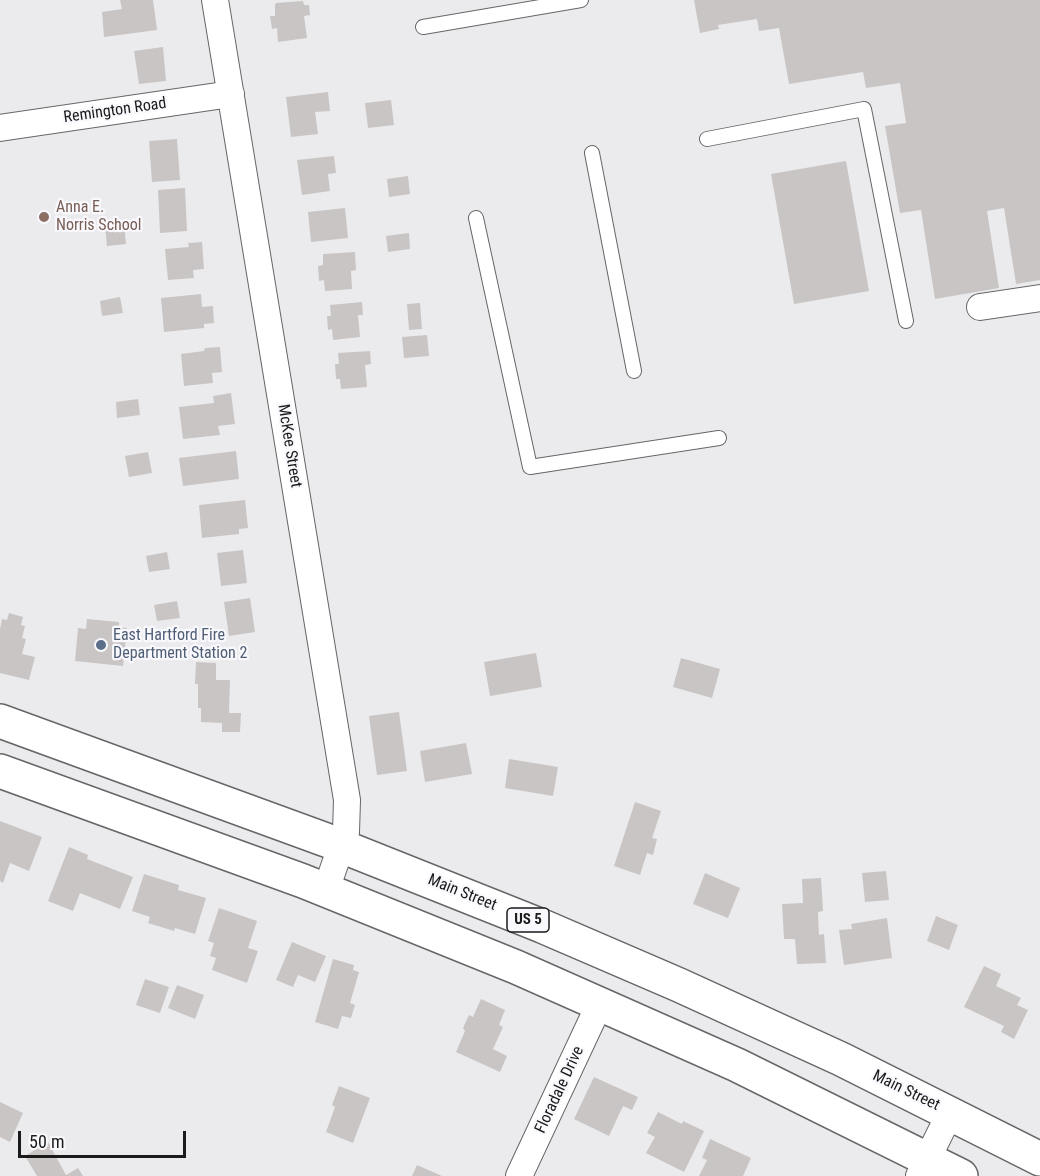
<!DOCTYPE html>
<style>
body{margin:0}
#map{position:relative;width:1040px;height:1176px;overflow:hidden;background:#ebebee;font-family:"Roboto Condensed",sans-serif}
canvas{display:block}
.scale{position:absolute;left:18px;top:1131px;width:168px;height:27px;box-sizing:border-box;border:3px solid #1a1a1b;border-top:0;padding-left:8px;font-size:18px;line-height:21px;white-space:nowrap;color:#1a1a1b;-webkit-text-stroke:4px #f9f8fc;paint-order:stroke}
</style>
<div id="map">
<canvas width="1040" height="1176"></canvas>
<div class="scale">50 m</div>
</div>
<script>
const c = document.querySelector('canvas').getContext('2d');
c.lineJoin = 'round';
function fillPath(path, color) { c.fillStyle = color; c.fill(path, 'evenodd'); }
const shape = rows => new Path2D(rows.map(r => 'M' + r).join(''));
function stroke(path, color, width, dash) { c.strokeStyle = color; c.lineWidth = width; c.lineCap = dash ? 'butt' : 'round'; c.setLineDash(dash || []); c.stroke(path); }
function write(font, color, halo, rows, align = 'center') {
  c.font = font + ' "Roboto Condensed",sans-serif'; c.lineWidth = 4.5; c.setLineDash([]); c.textBaseline = 'middle'; c.strokeStyle = halo; c.fillStyle = color; for (const [text, x, y, turn = 0] of rows) {
    c.save(); c.translate(x, y); c.rotate((+turn || 0) * Math.PI / 180); c.textAlign = isNaN(turn) ? turn : align; if (halo) c.strokeText(text, 0, 0); c.fillText(text, 0, 0); c.restore();
  }
}
const building = shape([
 [120,0,153,0,157,30,104,37,102,12,122,9],
 [694,0,1040,0,1040,280,1016,284,1004,208,987,211,999,288,935,299,921,210,900,213,885,126,906,123,900,83,866,88,863,72,789,84,779,28,759,31,757,19,718,25,719,29,700,33],
 [303,1,304,5,309,5,310,15,304,16,307,38,278,42,277,28,272,29,270,16,275,16,275,5,276,3],
 [163,47,166,81,139,84,134,51],
 [328,92,330,111,315,112,318,134,291,137,286,97],
 [391,100,394,125,368,128,365,103],
 [177,139,180,180,152,182,149,141],
 [334,156,336,173,328,174,330,191,302,195,297,160],
 [846,161,869,291,794,304,771,174],
 [408,176,410,194,389,197,387,179],
 [185,188,187,231,160,233,158,190],
 [345,208,348,238,311,242,308,212],
 [124,224,126,244,107,246,105,226],
 [409,233,410,249,388,252,386,236],
 [202,242,204,269,193,270,194,278,168,280,165,249,189,247,188,243],
 [355,252,356,270,351,271,352,289,325,291,324,280,319,281,318,266,323,265,323,254],
 [201,294,202,307,213,306,214,323,204,324,204,328,164,332,161,298],
 [120,297,123,313,102,316,100,301],
 [362,302,363,315,358,315,360,337,333,340,332,329,328,330,327,316,331,316,330,305],
 [420,303,422,329,409,330,407,304],
 [427,335,429,356,404,358,402,337],
 [220,347,222,372,212,373,213,383,184,386,181,354,204,351,205,348],
 [370,351,371,364,365,365,367,387,341,389,340,379,336,379,335,364,339,364,338,353],
 [231,393,235,424,218,426,220,435,183,439,179,407,214,403,213,396],
 [138,399,140,415,117,418,116,402],
 [236,451,239,479,183,486,179,458],
 [148,452,152,473,129,477,125,456],
 [245,500,248,528,239,529,239,534,202,538,199,505],
 [243,550,247,583,221,586,217,553],
 [167,552,170,569,149,572,146,556],
 [250,598,255,632,229,636,224,602],
 [177,601,180,618,157,621,154,605],
 [9,613,23,617,21,625,25,626,22,638,26,639,22,654,35,657,29,680,0,673,0,629,2,619,7,620],
 [87,619,119,622,119,627,127,628,123,666,75,661,78,628,86,629],
 [536,653,542,687,490,696,484,662],
 [681,658,720,669,712,698,673,687],
 [196,662,216,663,216,680,230,680,229,713,241,713,240,732,222,732,222,723,201,722,201,708,198,708,198,684,195,684],
 [399,712,407,771,377,775,369,716],
 [466,743,472,774,425,782,420,751],
 [509,759,558,767,553,796,505,788],
 [635,802,661,811,652,838,657,839,653,855,647,853,640,875,614,866],
 [0,821,42,837,29,871,10,863,3,883,0,881],
 [69,847,88,855,87,859,133,877,120,909,80,893,73,911,48,901],
 [886,871,889,900,865,902,862,873],
 [705,873,740,888,728,918,693,904],
 [144,874,179,885,178,890,206,898,195,934,175,928,174,931,148,923,150,917,132,911],
 [821,878,823,911,818,912,819,935,824,934,826,963,797,964,795,939,784,939,782,904,803,903,802,879],
 [219,908,257,921,248,948,258,951,247,983,212,970,216,958,210,956,214,943,208,941],
 [936,916,958,925,949,950,927,941],
 [887,918,892,958,844,965,839,930,852,929,851,924],
 [292,942,326,956,315,982,298,975,293,987,276,980],
 [333,959,354,965,353,970,359,972,350,1003,355,1005,351,1018,342,1016,338,1029,315,1022],
 [984,966,1001,974,996,986,1021,998,1017,1005,1028,1010,1014,1039,1001,1032,1004,1026,964,1007],
 [145,979,169,987,160,1013,136,1005],
 [177,985,204,995,195,1019,168,1008],
 [481,999,505,1010,499,1025,503,1027,493,1049,507,1056,500,1072,456,1052,465,1031,463,1028,469,1015,473,1017],
 [594,1077,638,1097,632,1110,623,1106,609,1136,574,1119],
 [339,1086,370,1098,353,1143,326,1132,335,1107,332,1105],
 [0,1102,23,1113,10,1142,0,1137],
 [658,1112,682,1124,683,1121,704,1131,684,1172,646,1153,655,1137,647,1133],
 [710,1139,751,1158,743,1176,699,1176,707,1160,702,1158],
 [48,1142,66,1175,78,1168,83,1176,37,1176,25,1156],
 [417,1165,442,1176,412,1176]
]);
const lane = shape([
 [423,27,581,0],
 [707,139,864,109,906,321],
 [592,153,634,371],
 [476,218,530,467,719,438]
]);
const street = shape([
 [215,0,347,800,346,832,326,890],
 [0,128,231,94],
 [980,307,1040,298],
 [519,1176,600,1003],
 [919,1176,950,1113]
]);
const highway = shape([
 [0,721,326,840,542,926,679,985,841,1059,1040,1159],
 [0,771,303,881,516,967,737,1065,961,1176]
]);
const markers = [
 [44,217,6,"#8d6e63"],
 [101,645,6,"#5c6f8a"]
];
const shields = [
 [528,920,42]
];
const shieldNames = [
 ["US 5",528,920]
];
const streetNames = [
 ["Remington Road",115,111,-8],
 ["McKee Street",289,446,81],
 ["Main Street",462,893,22],
 ["Floradale Drive",560,1090,-65],
 ["Main Street",906,1091,26]
];
const educationNames = [
 ["Anna E.",56,208],
 ["Norris School",56,226]
];
const serviceNames = [
 ["East Hartford Fire",113,636],
 ["Department Station 2",113,654]
];
fillPath(building, '#c9c5c4');
stroke(lane, '#666668', 16);
stroke(street, '#666668', 28);
stroke(highway, '#666668', 36);
stroke(lane, '#fff', 14);
stroke(street, '#fff', 26);
stroke(highway, '#fff', 33);
for (const [x, y, r, color] of markers) { const dot = new Path2D(); dot.arc(x, y, r, 0, 2 * Math.PI); c.fillStyle = color; c.fill(dot); stroke(dot, '#f9f8fc', 2); }
for (const [x, y, w] of shields) { const box = new Path2D(); box.roundRect(x - w / 2, y - 12, w, 24, 4.5); c.fillStyle = '#f9f8fc'; c.fill(box); stroke(box, '#1a1a1b', 1.5); }
write('bold 15px', '#1a1a1b', null, shieldNames);
write('16px', '#1a1a1b', '#f9f8fc', streetNames);
write('16px', '#785e54', '#f9f8fc', educationNames, 'left');
write('16px', '#4e5e75', '#f9f8fc', serviceNames, 'left');
</script>
